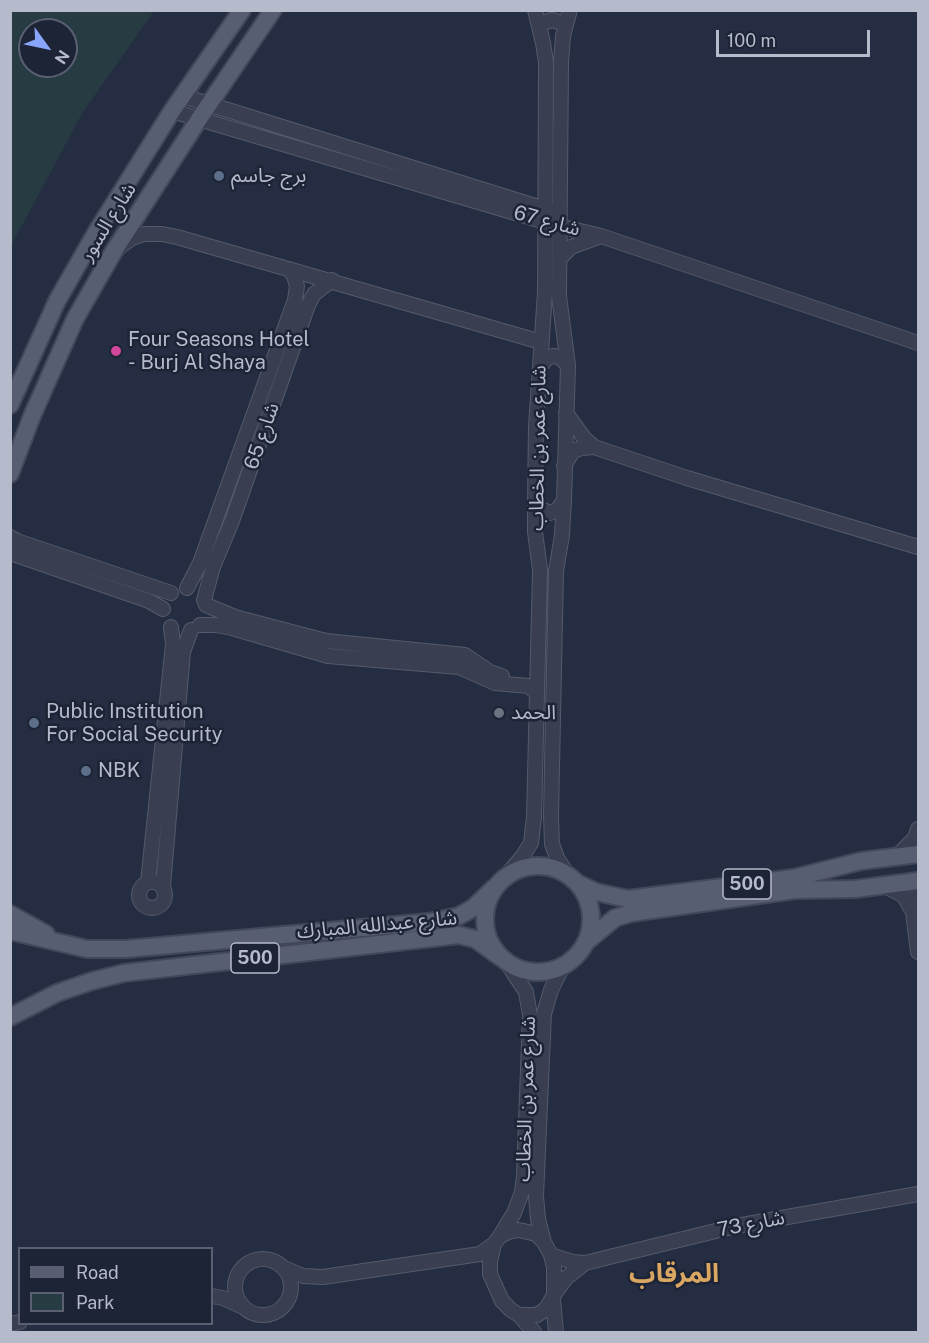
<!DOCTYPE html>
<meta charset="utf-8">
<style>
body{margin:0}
#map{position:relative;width:929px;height:1343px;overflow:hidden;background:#242d41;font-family:"Public Sans",sans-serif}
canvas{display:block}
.frame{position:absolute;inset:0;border:12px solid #b5bbcb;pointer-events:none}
.legend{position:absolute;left:18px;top:1247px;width:195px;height:78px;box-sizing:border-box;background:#1d2436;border:2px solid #5a6072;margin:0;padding:8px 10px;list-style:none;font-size:18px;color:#b5bbcb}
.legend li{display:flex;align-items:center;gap:12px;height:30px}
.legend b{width:30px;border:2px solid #5a6072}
.north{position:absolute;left:18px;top:18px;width:60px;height:60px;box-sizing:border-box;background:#1d2436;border:2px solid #5a6072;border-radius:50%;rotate:123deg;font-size:16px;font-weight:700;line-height:24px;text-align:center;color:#b5bbcb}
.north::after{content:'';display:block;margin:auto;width:21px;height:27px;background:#8aa5fc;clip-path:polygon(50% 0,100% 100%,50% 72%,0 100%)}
.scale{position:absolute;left:716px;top:30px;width:154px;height:27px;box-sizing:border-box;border:3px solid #b5bbcb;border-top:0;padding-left:8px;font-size:18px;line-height:21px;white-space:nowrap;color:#b5bbcb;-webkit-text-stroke:4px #1d2436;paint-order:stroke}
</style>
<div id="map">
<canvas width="929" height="1343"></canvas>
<div class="frame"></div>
<ul class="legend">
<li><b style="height:8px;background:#575e71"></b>Road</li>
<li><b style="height:16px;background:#263b42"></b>Park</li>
</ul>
<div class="north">N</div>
<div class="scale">100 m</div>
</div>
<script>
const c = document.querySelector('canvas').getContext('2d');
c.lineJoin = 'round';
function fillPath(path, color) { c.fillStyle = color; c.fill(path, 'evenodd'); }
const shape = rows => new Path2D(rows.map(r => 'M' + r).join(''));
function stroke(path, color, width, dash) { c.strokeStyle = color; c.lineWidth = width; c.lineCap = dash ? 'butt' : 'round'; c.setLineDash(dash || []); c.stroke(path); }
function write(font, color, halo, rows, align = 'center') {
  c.font = font + ' "Public Sans","Noto Sans Arabic",sans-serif'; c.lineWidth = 5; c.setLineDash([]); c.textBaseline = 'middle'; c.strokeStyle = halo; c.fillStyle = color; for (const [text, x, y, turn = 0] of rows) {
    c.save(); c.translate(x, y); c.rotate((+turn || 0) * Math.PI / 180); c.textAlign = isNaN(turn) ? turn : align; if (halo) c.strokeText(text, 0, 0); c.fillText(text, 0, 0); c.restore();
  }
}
const green = shape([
 [11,10,154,11,83,112,11,246],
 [30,30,66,30,66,66,30,66]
]);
const minor = shape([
 [539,24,552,20,566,24],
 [183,96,551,211],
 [172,111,559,226,601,236,918,343],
 [118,248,132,238,144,234,162,234,177,237,541,342],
 [559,259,571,247,601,236],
 [540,367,547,358,553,356,559,357,568,365],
 [566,413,584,438,594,447],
 [564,466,573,451,582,448,594,447,687,478,918,547],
 [535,503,538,508,550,513,556,511,564,501],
 [10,537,17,541,171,593],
 [10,553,149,601,163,609],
 [187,588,200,563,295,300,297,286,294,276,289,269],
 [204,600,213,567,232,521,308,305,314,294,332,280],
 [206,605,235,617,326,641,465,655,490,672,502,676],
 [200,625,216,625,232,628,328,656,459,667,495,683,528,686,537,693],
 [897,856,915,838,918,829],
 [568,875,557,858,552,844,551,816,556,571,562,535,564,501,568,365,559,296,561,63,563,36,570,10],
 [505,877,522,857,531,843,534,817,540,570,535,532,535,503,536,426,545,292,546,62,543,43,535,10],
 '139 895a13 13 0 1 1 26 0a13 13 0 1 1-26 0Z',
 [148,882,173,644,171,627],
 [163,886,183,652,191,630],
 [885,886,904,896,913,912],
 [918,892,914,903,913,912,918,952],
 [519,1230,536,1234,544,1242,551,1255,554,1267,554,1295,546,1309,537,1315,519,1315,511,1310,502,1301,490,1274,490,1262,494,1244,500,1236,511,1231,519,1230],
 [500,1236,514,1213,522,1192,524,1176,530,1015,526,992,507,963],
 [544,1242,538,1219,536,1196,544,1014,551,990,563,966],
 [551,1255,573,1262,585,1263,736,1226,918,1194],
 '235 1287a28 28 0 1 1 56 0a28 28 0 1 1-56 0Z',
 [284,1268,303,1276,323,1277,480,1254,494,1244],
 [555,1293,566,1278,585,1263],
 [212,1296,223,1298,243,1307],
 [553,1299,556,1332],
 [519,1315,534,1332],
 [10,1324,20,1322]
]);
const major = shape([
 [10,405,57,301,97,231,172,111,242,10],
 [10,474,32,416,75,319,114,251,199,119,273,10],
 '485 919a53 53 0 1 1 106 0a53 53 0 1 1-106 0Z',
 [577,883,596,892,628,899,794,878,861,861,918,854],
 [10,914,46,934],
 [10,931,87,949,126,949,429,922,459,916,473,908,494,888],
 [586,942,615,918,631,913,795,890,855,889,918,881],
 [10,1017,57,993,92,981,124,973,459,935,475,939,500,957]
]);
const markers = [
 [219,176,6,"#5c6f8a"],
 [116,351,6,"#d1479c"],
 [499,713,6,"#6b7280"],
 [34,723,6,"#5c6f8a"],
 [86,771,6,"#5c6f8a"]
];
const shields = [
 [747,884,48],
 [255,958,48]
];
const shieldNames = [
 ["500",747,884],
 ["500",255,958]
];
const poiNames = [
 ["برج جاسم",231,176],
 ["Four Seasons Hotel",128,340],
 ["- Burj Al Shaya",128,363],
 ["Public Institution",46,712],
 ["For Social Security",46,735],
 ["الحمد",511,713],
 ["NBK",98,771]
];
const streetNames = [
 ["شارع 67",547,221,15],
 ["شارع السور",108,222,-58],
 ["شارع 65",262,436,-71],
 ["شارع عمر بن الخطاب",538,448,-89],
 ["شارع عبدالله المبارك",377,925,-5],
 ["شارع عمر بن الخطاب",526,1099,-88],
 ["شارع 73",751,1224,-11]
];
const districtNames = [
 ["المرقاب",674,1274]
];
fillPath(green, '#263b42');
stroke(minor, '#545a6b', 16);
stroke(major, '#42485a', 20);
stroke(minor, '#393f51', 14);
stroke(major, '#575e71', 16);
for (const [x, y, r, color] of markers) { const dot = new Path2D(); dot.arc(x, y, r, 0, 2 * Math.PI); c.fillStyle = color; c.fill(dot); stroke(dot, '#1d2436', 2); }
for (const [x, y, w] of shields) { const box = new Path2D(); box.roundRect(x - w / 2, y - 15, w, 30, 4.5); c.fillStyle = '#1d2436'; c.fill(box); stroke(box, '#b5bbcb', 1.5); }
write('bold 18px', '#b5bbcb', null, shieldNames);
write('20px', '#b5bbcb', '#1d2436', poiNames, 'left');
write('20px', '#b5bbcb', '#1d2436', streetNames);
write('bold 26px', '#daa762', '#1d2436', districtNames);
</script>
